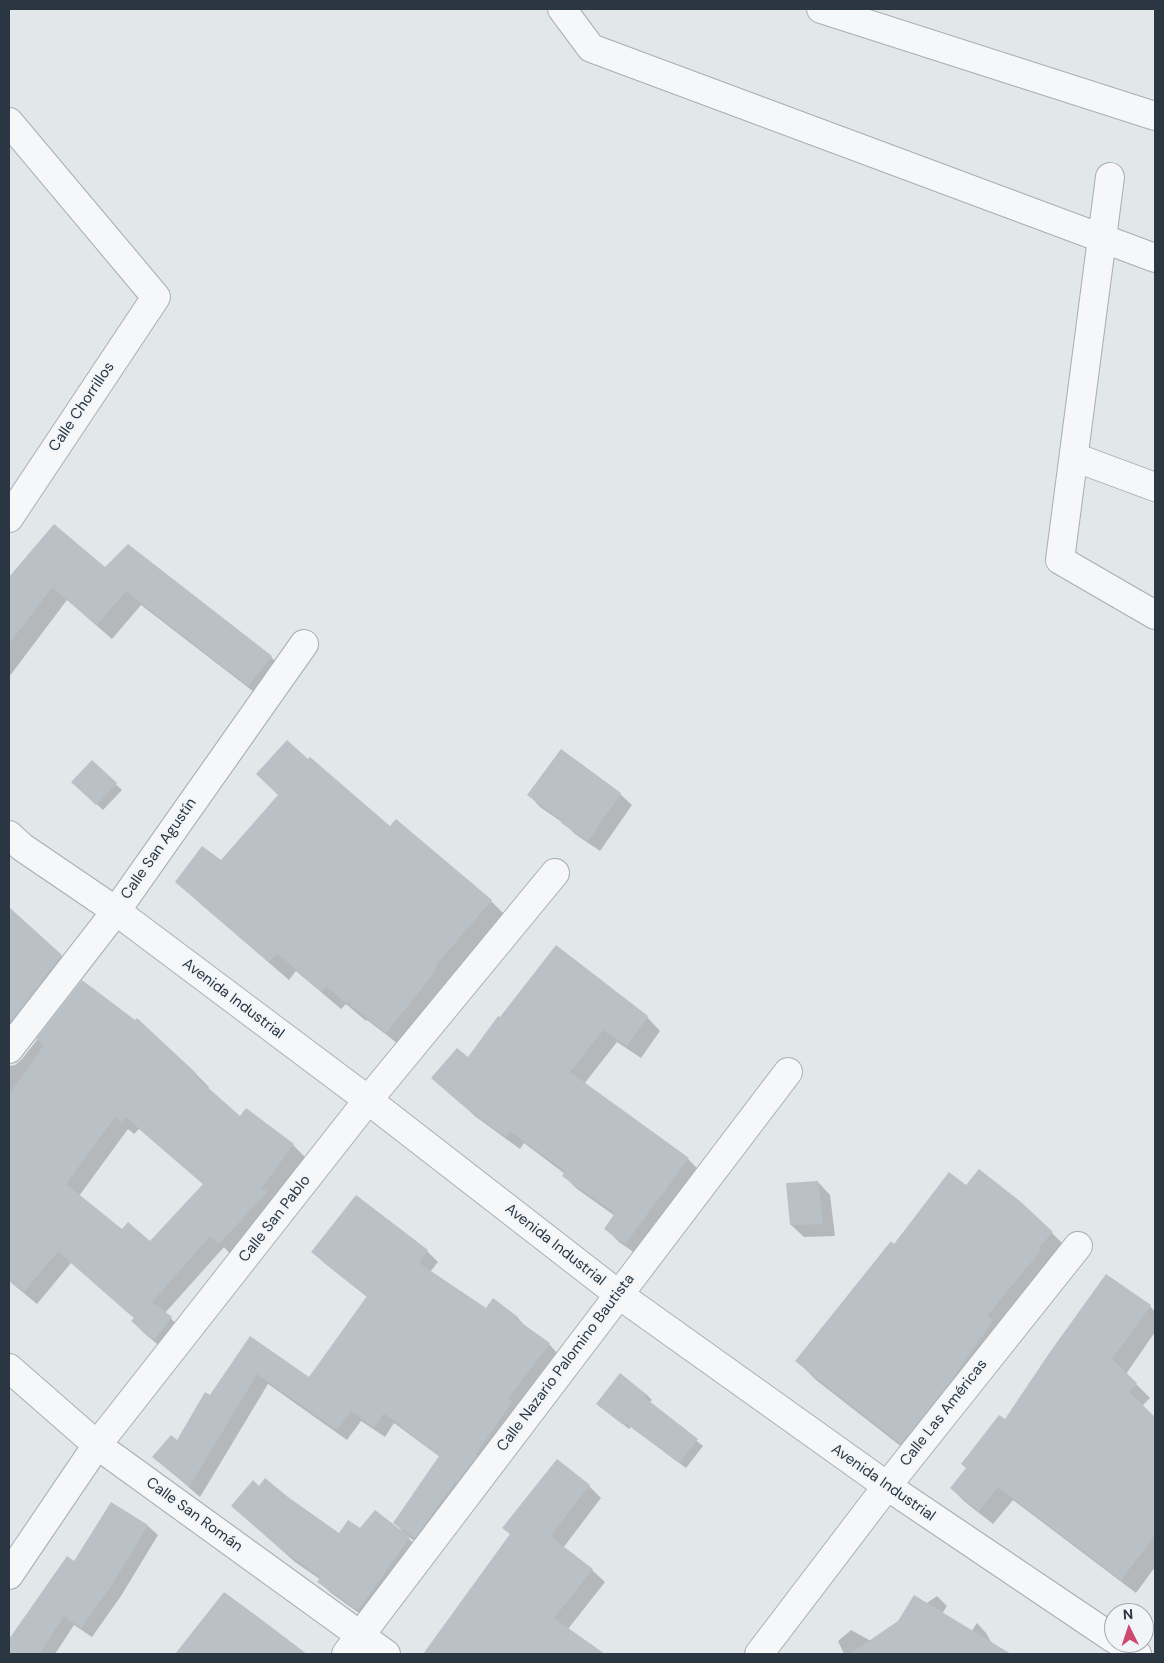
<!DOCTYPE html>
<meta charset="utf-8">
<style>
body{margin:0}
#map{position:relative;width:1164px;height:1663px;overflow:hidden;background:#e2e7ea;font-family:"DM Sans",sans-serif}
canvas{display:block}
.frame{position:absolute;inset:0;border:10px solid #2a3642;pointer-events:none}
.north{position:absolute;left:1104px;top:1603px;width:50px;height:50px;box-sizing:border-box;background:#f2f5f8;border:1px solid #a2a9af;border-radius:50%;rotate:356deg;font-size:14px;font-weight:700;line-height:20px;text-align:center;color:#2a3642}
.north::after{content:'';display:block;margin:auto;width:18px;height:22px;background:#cd4970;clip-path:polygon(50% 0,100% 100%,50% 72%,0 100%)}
</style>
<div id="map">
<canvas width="1164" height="1663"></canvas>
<div class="frame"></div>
<div class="north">N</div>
</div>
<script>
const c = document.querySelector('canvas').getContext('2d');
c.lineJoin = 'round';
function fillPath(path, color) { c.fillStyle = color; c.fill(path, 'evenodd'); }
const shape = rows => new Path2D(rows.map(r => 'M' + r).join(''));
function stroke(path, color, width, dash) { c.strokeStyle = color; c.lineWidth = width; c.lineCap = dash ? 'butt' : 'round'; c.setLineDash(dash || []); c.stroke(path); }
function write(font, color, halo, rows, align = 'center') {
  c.font = font + ' "DM Sans",sans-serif'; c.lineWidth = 4; c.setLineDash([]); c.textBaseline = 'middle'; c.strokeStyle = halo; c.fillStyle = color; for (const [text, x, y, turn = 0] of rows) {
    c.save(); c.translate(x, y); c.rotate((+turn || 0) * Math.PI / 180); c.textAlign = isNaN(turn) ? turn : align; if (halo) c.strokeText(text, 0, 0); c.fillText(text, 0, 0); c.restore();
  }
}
const shadow = shape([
 [105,569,271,657,285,671,263,699,141,605,112,639,67,600,9,677,9,580,11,577],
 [308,761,391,828,491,901,510,920,406,1050,367,1020,366,1021,346,1004,341,1009,296,971,289,980,196,900,177,881,221,862],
 [92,762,122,790,103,810,73,782],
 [620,794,632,805,600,851,575,834,566,825,540,807,529,795],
 [9,909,74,968,9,1052],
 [82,982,196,1074,209,1087,208,1088,240,1118,293,1145,305,1157,232,1256,224,1247,165,1313,184,1331,167,1352,145,1334,132,1321,135,1319,71,1263,37,1304,9,1281,9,1066,15,1065,22,1059],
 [128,1129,134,1134,139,1129,204,1185,150,1243,123,1231,79,1196],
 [647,1017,660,1031,641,1058,617,1042,584,1084,688,1159,701,1172,639,1256,619,1242,605,1228,615,1216,577,1189,564,1176,565,1174,524,1143,520,1149,476,1117,433,1078,468,1059],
 [818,1182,830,1195,835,1236,804,1237,791,1225],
 [966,1186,1052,1233,1071,1252,921,1462,816,1380,797,1361,894,1245],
 [356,1196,427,1251,438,1262,430,1272,486,1309,517,1317,527,1328,549,1344,559,1355,426,1547,406,1536,421,1550,370,1621,331,1593,319,1582,321,1580,295,1562,232,1506,259,1487,287,1498,340,1535,360,1530,404,1533,395,1523,440,1457,394,1423,385,1437,361,1421,347,1440,268,1384,200,1497,154,1457,177,1441,251,1338,309,1379,367,1297,323,1262,313,1252],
 [1150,1306,1155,1312,1155,1332,1126,1374,1150,1398,1142,1406,1155,1418,1155,1567,1136,1593,1013,1500,993,1524,965,1502,951,1488,1005,1421],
 [646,1394,652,1400,649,1403,703,1446,686,1468,631,1427,629,1429,598,1404],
 [589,1486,601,1498,563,1548,592,1570,605,1582,568,1629,603,1654,424,1654,511,1535,504,1528],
 [148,1526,158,1535,121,1596,92,1637,74,1625,55,1654,9,1654,9,1641,67,1558,74,1563],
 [224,1594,305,1654,180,1654,178,1652],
 [937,1596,947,1606,942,1614,971,1632,977,1623,986,1633,998,1654,934,1654,921,1645,915,1654,844,1654,838,1641,851,1630,871,1641]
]);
const building = shape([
 [54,524,105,567,128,544,272,656,248,686,126,591,97,625,52,587,9,644,9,577],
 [287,740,308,759,310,757,390,826,396,819,492,900,435,966,437,969,386,1033,347,1002,346,1003,326,986,322,992,277,953,269,962,175,882,202,846,221,860,278,795,256,774],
 [561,749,621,793,588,841,561,823,563,821,527,795],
 [92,760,117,783,96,805,71,782],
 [9,907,62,955,12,1020,9,1018],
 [556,945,648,1016,627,1046,603,1030,570,1072,689,1158,625,1244,604,1229,615,1213,562,1176,565,1171,510,1131,506,1137,461,1104,431,1078,457,1048,468,1057,498,1016,500,1017],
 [82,980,135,1020,137,1018,197,1074,195,1076,240,1116,246,1108,294,1144,261,1188,267,1192,219,1244,210,1236,152,1302,172,1317,154,1340,131,1321,134,1318,58,1251,24,1292,9,1280,9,1095,44,1045,36,1039],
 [115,1117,121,1122,126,1117,203,1184,150,1241,128,1222,122,1229,66,1184],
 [979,1169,1021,1202,1053,1232,1038,1248,1041,1250,987,1316,993,1320,949,1384,901,1444,795,1361,891,1241,894,1244,949,1172,966,1185],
 [818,1181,823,1224,790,1225,786,1183],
 [356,1195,428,1250,419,1263,486,1308,493,1298,518,1317,516,1319,550,1343,508,1399,512,1402,476,1454,477,1455,457,1483,455,1482,415,1538,393,1523,439,1456,384,1413,374,1427,351,1411,337,1430,257,1374,189,1487,152,1457,171,1435,177,1440,205,1392,210,1395,250,1336,309,1377,367,1296,311,1252],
 [1106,1274,1151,1305,1112,1359,1137,1383,1129,1392,1155,1417,1155,1535,1121,1580,998,1487,979,1511,950,1488,966,1468,961,1464,999,1415,1005,1419,1050,1352],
 [620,1373,646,1394,644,1397,698,1439,679,1463,624,1422,622,1424,596,1404],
 [557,1459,590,1485,550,1536,593,1569,554,1618,605,1654,423,1654,510,1534,502,1528],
 [265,1478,288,1497,339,1533,348,1520,360,1528,375,1510,410,1537,358,1610,317,1582,321,1577,282,1550,231,1506,253,1480,259,1486],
 [111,1502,148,1525,111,1586,81,1628,64,1616,39,1654,9,1654,9,1639,67,1556,74,1561],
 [224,1592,258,1617,307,1654,175,1654],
 [914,1595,1011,1654,850,1654,898,1621]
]);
const minor = shape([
 [562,9,591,48,1155,258],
 [821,9,1155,116],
 [9,122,156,297,9,518],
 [1110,177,1060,560,1155,615],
 [1074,457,1155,487],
 [9,835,22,847,116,911,368,1100,618,1294,887,1486,1114,1639],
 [9,1049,116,911,304,644],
 [9,1368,97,1445,386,1654],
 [9,1575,97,1445,368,1100,555,873],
 [1120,1643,1137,1654],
 [346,1654,788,1072],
 [759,1654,887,1486,1078,1246]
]);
const streetNames = [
 ["Calle Chorrillos",82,407,-56],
 ["Calle San Agustín",159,849,-55],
 ["Avenida Industrial",233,999,37],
 ["Calle San Pablo",275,1219,-52],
 ["Avenida Industrial",555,1245,38],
 ["Calle Nazario Palomino Bautista",566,1363,-53],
 ["Calle Las Américas",944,1413,-52],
 ["Avenida Industrial",883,1483,35],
 ["Calle San Román",194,1515,36]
];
fillPath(shadow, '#0003');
fillPath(building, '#b9c1c7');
stroke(minor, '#a7aeb4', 30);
stroke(minor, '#f5f7f9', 28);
write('15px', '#2a3642', '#f2f5f8', streetNames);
</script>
